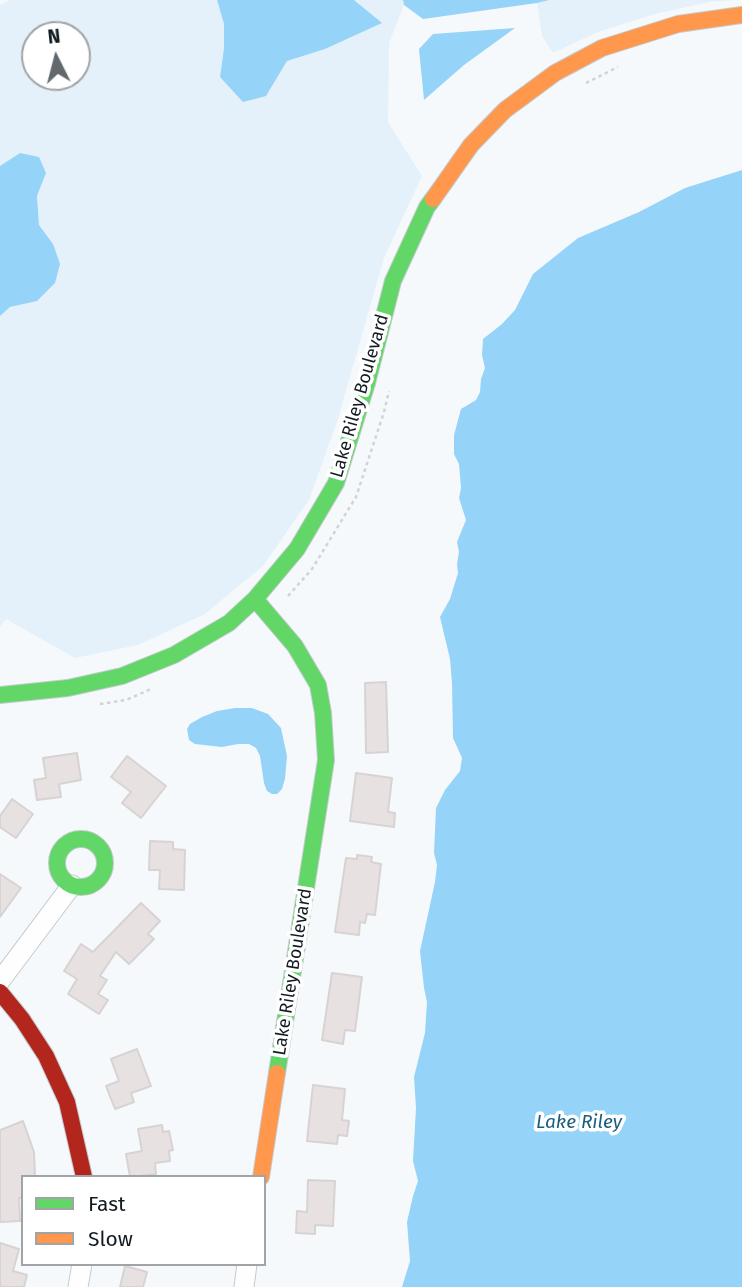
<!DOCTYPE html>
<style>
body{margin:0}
#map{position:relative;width:742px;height:1287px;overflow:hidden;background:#f6f9fb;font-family:"Fira Sans",sans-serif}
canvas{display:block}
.legend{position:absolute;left:21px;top:1175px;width:245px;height:91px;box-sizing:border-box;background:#fff;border:2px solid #a0a4a6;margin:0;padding:9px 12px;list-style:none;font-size:21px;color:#111b21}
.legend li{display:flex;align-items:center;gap:14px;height:35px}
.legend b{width:35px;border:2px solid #a0a4a6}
.north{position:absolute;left:21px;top:21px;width:70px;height:70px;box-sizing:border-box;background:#fff;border:2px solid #a0a4a6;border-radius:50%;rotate:354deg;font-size:19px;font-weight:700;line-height:28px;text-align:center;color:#111b21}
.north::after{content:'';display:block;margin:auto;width:24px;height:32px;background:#61696d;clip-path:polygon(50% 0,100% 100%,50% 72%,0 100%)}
</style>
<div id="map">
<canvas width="742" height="1287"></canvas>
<ul class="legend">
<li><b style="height:9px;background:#63d668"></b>Fast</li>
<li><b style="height:9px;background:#ff974d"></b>Slow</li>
</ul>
<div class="north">N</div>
</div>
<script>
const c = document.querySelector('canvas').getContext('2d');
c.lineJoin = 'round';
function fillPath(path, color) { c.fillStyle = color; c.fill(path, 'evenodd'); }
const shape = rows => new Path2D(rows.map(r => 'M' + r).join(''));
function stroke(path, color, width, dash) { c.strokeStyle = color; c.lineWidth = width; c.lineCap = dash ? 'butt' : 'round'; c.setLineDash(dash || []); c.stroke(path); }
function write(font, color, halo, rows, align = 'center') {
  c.font = font + ' "Fira Sans",sans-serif'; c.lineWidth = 7; c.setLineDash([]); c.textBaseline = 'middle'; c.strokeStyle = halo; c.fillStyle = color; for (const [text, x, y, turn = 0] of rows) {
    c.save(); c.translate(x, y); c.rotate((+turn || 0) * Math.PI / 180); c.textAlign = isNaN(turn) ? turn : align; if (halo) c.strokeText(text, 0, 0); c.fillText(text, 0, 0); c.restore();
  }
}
const green = shape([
 [10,0,217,0,224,24,224,48,220,77,266,96,287,61,325,49,381,23,354,0,403,0,404,5,389,43,388,122,422,176,384,258,337,422,309,500,263,566,205,614,138,645,75,658,6,619,0,627,0,316,10,307,37,301,53,244,39,225,37,196,46,173,20,153,0,166,0,5],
 [35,35,77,35,77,77,35,77],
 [549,0,736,0,709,2,655,14,598,32,553,53,542,36,537,3]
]);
const water = shape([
 [217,0,354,0,382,23,325,49,287,61,266,96,243,102,220,77,224,48,224,24],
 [403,0,549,0,537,3,423,19,404,5],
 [515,28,464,65,424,100,419,49,433,34],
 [20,153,39,157,46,173,37,196,39,225,53,244,60,264,55,283,37,301,10,307,0,316,0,166],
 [742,170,742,1287,402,1287,410,1261,407,1222,413,1196,418,1181,413,1161,416,1108,414,1077,425,1033,427,1002,424,988,420,951,435,882,437,865,434,853,436,808,445,790,460,771,462,758,453,738,452,683,450,659,440,617,450,599,458,573,457,564,459,552,457,542,466,520,459,498,461,488,459,464,454,454,454,435,461,409,476,400,480,392,481,379,485,368,482,355,483,339,502,324,515,310,533,274,578,238,639,212,685,188],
 [235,708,252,708,268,714,281,728,287,756,285,779,282,789,277,794,272,794,267,791,264,783,260,756,256,748,249,744,238,744,222,747,195,744,189,740,187,729,190,724,202,717,217,711]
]);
const building = shape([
 [386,682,388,752,366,753,365,683,386,682],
 [77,753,81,780,59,784,61,797,37,800,34,780,46,778,43,758,77,753],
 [127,756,166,786,141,818,122,803,131,792,111,777,127,756],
 [356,773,392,778,388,812,395,813,394,827,350,821,356,773],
 [12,799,33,814,16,838,0,827,0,816,12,799],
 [150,841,173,842,173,849,185,850,184,890,159,889,160,870,149,870,150,841],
 [357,855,372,857,371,862,381,864,375,915,367,914,365,923,360,922,359,935,335,932,346,858,357,859,357,855],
 [0,874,21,888,0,917,0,874],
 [141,903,160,921,148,934,154,939,129,964,116,952,100,976,107,980,98,994,108,1000,99,1014,68,994,77,979,64,971,81,944,93,952,141,903],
 [332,973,362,977,355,1031,345,1030,343,1044,322,1040,332,973],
 [137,1049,151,1086,131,1093,134,1102,115,1109,106,1086,119,1081,111,1059,137,1049],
 [313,1085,345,1089,342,1120,349,1121,347,1136,338,1135,337,1144,307,1141,313,1085],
 [23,1121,34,1152,35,1177,23,1177,23,1198,19,1198,20,1221,0,1222,0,1130,23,1121],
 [162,1125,163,1132,169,1131,173,1150,169,1151,170,1161,155,1163,156,1174,130,1177,126,1154,142,1151,138,1129,162,1125],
 [308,1180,335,1181,333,1226,315,1225,315,1234,296,1233,297,1211,307,1212,308,1180],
 [0,1243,19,1249,13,1271,27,1275,24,1287,0,1287,0,1243],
 [125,1266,147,1272,143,1287,120,1287,125,1266]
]);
const path = shape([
 [586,83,618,67],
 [288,596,312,569,356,497,384,412,389,391],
 [100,704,126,700,151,689]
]);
const street = shape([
 [0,981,72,885],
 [78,1287,82,1264],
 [244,1287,247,1264]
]);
const fast = shape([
 [255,599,295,646,318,685,323,713,326,760,277,1073],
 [0,695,68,688,122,676,174,655,229,623,255,599,297,549,336,483,367,383,393,281,427,207,433,199],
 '57 863a24 24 0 1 1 48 0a24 24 0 1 1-48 0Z'
]);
const slow = shape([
 [433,199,471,145,505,110,555,73,602,48,678,24,742,15],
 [261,1177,277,1073]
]);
const jam = shape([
 [0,992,22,1019,46,1056,67,1102,84,1177]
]);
const streetNames = [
 ["Lake Riley Boulevard",360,396,-74],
 ["Lake Riley Boulevard",293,972,-81]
];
const waterNames = [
 ["Lake Riley",579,1123]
];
fillPath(green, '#e4f1fa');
fillPath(water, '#95d3f8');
fillPath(building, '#e7e2e1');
stroke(building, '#d8d3d3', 2);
stroke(street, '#c4cace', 21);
stroke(fast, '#c4cace', 18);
stroke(slow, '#c4cace', 18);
stroke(jam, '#c4cace', 18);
stroke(path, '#d1d3d4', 2.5, [3.5, 3.5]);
stroke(street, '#fefefe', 19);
stroke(fast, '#63d668', 16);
stroke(slow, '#ff974d', 16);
stroke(jam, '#b3261e', 16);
write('18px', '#111b21', '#fff', streetNames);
write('italic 19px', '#1b5d7f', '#fff', waterNames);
</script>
